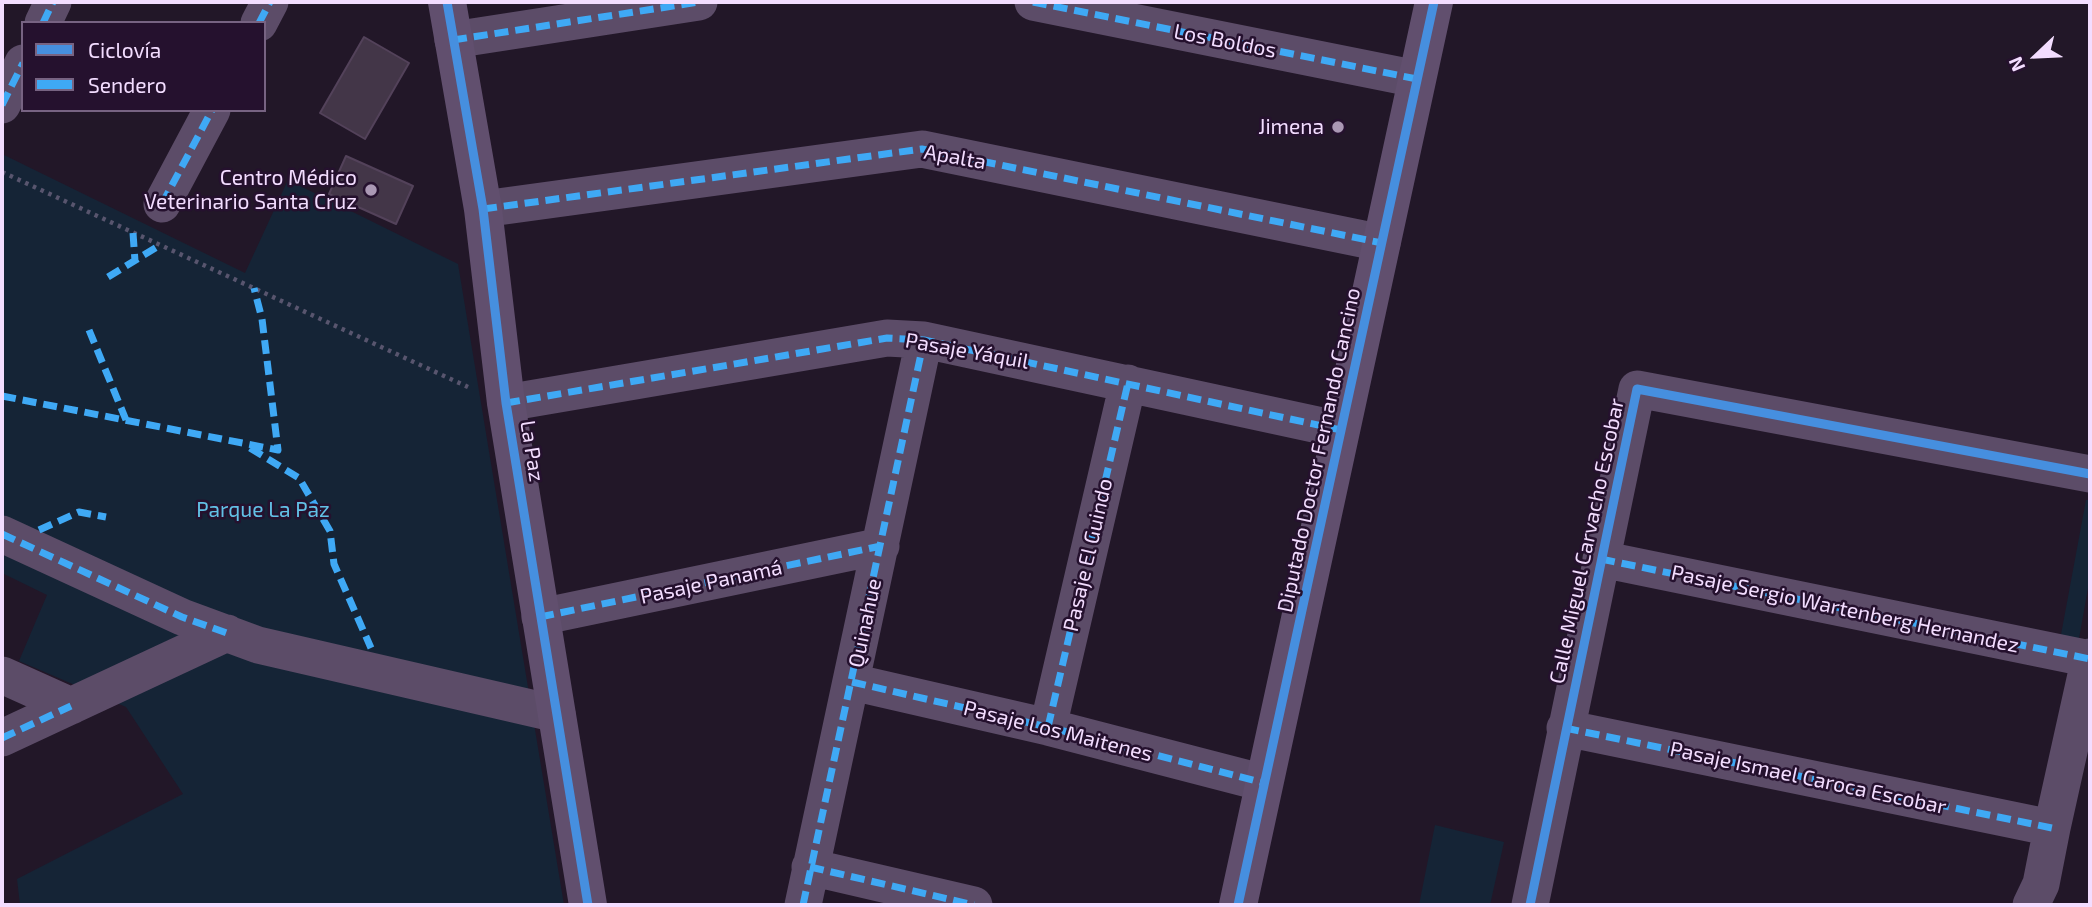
<!DOCTYPE html>
<meta charset="utf-8">
<style>
body{margin:0}
#map{position:relative;width:2092px;height:907px;overflow:hidden;background:#221728;font-family:"Exo 2",sans-serif}
canvas{display:block}
.frame{position:absolute;inset:0;border:4px solid #f3ddff;pointer-events:none}
.legend{position:absolute;left:21px;top:21px;width:245px;height:91px;box-sizing:border-box;background:#25112e;border:2px solid #776382;margin:0;padding:9px 12px;list-style:none;font-size:21px;color:#f3ddff}
.legend li{display:flex;align-items:center;gap:14px;height:35px}
.legend b{width:35px;border:2px solid #776382}
.north{position:absolute;left:2001px;top:21px;width:70px;height:70px;-webkit-text-stroke:5px #25112e;paint-order:stroke;rotate:247deg;font-size:19px;font-weight:700;line-height:28px;text-align:center;color:#f3ddff}
.north::after{content:'';display:block;margin:auto;width:24px;height:32px;background:#f3ddff;clip-path:polygon(50% 0,100% 100%,50% 72%,0 100%)}
</style>
<div id="map">
<canvas width="2092" height="907"></canvas>
<div class="frame"></div>
<ul class="legend">
<li><b style="height:9px;background:#468fdf"></b>Ciclovía</li>
<li><b style="height:9px;background:#3fa9f5"></b>Sendero</li>
</ul>
<div class="north">N</div>
</div>
<script>
const c = document.querySelector('canvas').getContext('2d');
c.lineJoin = 'round';
function fillPath(path, color) { c.fillStyle = color; c.fill(path, 'evenodd'); }
const shape = rows => new Path2D(rows.map(r => 'M' + r).join(''));
function stroke(path, color, width, dash) { c.strokeStyle = color; c.lineWidth = width; c.lineCap = dash ? 'butt' : 'round'; c.setLineDash(dash || []); c.stroke(path); }
function write(font, color, halo, rows, align = 'center') {
  c.font = font + ' "Exo 2",sans-serif'; c.lineWidth = 5; c.setLineDash([]); c.textBaseline = 'middle'; c.strokeStyle = halo; c.fillStyle = color; for (const [text, x, y, turn = 0] of rows) {
    c.save(); c.translate(x, y); c.rotate((+turn || 0) * Math.PI / 180); c.textAlign = isNaN(turn) ? turn : align; if (halo) c.strokeText(text, 0, 0); c.fillText(text, 0, 0); c.restore();
  }
}
const green = shape([
 [2,154,245,273,288,180,458,264,564,905,20,905,17,879,183,794,126,707,19,661,47,595,2,573],
 [2086,500,2090,500,2090,577,2078,644,2060,640],
 [1435,825,1504,842,1490,905,1419,905]
]);
const building = shape([
 [364,37,409,63,365,139,320,113,364,37],
 [346,156,413,186,396,224,329,194,346,156]
]);
const path = shape([
 [2,172,468,387]
]);
const street = shape([
 [1033,2,1417,79],
 [43,23,53,2],
 [259,23,270,2],
 [453,40,699,2],
 [2,105,23,63],
 [162,204,212,110],
 [483,209,922,149,1382,243],
 [506,403,887,338,924,340,1341,430],
 [2,534,182,617,258,645,557,714],
 [1601,559,2090,659],
 [540,617,881,546],
 [2,675,71,706],
 [852,682,1048,727,1264,783],
 [1048,727,1128,383],
 [1565,728,2052,828],
 [2,738,227,633],
 [810,867,974,905],
 [803,905,924,340],
 [1530,905,1637,389,2090,474],
 [2031,905,2041,884,2052,828,2090,657]
]);
const secondary = shape([
 [447,2,483,209,506,403,588,905],
 [1238,905,1434,2]
]);
const quiet = shape([
 [1033,2,1417,79],
 [43,23,53,2],
 [259,23,270,2],
 [453,40,699,2],
 [2,105,23,63],
 [162,204,212,110],
 [483,209,922,149,1382,243],
 [133,233,135,261],
 [108,277,160,245],
 [89,330,126,420],
 [2,396,278,450,262,319,254,288],
 [506,403,887,338,924,340,1341,430],
 [250,448,299,478,330,531,334,564,371,648],
 [39,530,79,512,106,517],
 [2,534,182,617,227,633],
 [1601,559,2090,659],
 [540,617,881,546],
 [852,682,1048,727,1264,783],
 [1048,727,1128,383],
 [1565,728,2052,828],
 [2,738,71,706],
 [810,867,974,905],
 [803,905,924,340]
]);
const cycleway = shape([
 [447,2,483,209,506,403,588,905],
 [1238,905,1434,2],
 [1530,905,1637,389,2090,474]
]);
const markers = [
 [1338,127,7,"#aa98b4"],
 [371,190,7,"#aa98b4"]
];
const streetNames = [
 ["Los Boldos",1225,41,11],
 ["Apalta",955,157,10],
 ["Pasaje Yáquil",967,351,10],
 ["Diputado Doctor Fernando Cancino",1319,450,-78],
 ["La Paz",532,451,81],
 ["Calle Miguel Carvacho Escobar",1587,541,-78],
 ["Pasaje El Guindo",1088,555,-77],
 ["Pasaje Panamá",711,582,-12],
 ["Pasaje Sergio Wartenberg Hernandez",1845,609,12],
 ["Quinahue",865,623,-78],
 ["Pasaje Los Maitenes",1058,731,14],
 ["Pasaje Ismael Caroca Escobar",1808,778,12]
];
const poiNames = [
 ["Jimena",1324,127],
 ["Centro Médico",357,178],
 ["Veterinario Santa Cruz",357,202]
];
const parkNames = [
 ["Parque La Paz",263,510]
];
fillPath(green, '#152436');
fillPath(building, '#433648');
stroke(building, '#53425a', 2);
stroke(path, '#58556e', 4.5, [3.5, 5]);
stroke(street, '#5c4c68', 37);
stroke(secondary, '#614f6e', 38);
stroke(quiet, '#3fa9f5', 7, [14, 7]);
stroke(cycleway, '#468fdf', 9);
for (const [x, y, r, color] of markers) { const dot = new Path2D(); dot.arc(x, y, r, 0, 2 * Math.PI); c.fillStyle = color; c.fill(dot); stroke(dot, '#25112e', 2.5); }
write('21px', '#f3ddff', '#25112e', streetNames);
write('21px', '#f3ddff', '#25112e', poiNames, 'right');
write('21px', '#62c1e6', '#25112e', parkNames);
</script>
